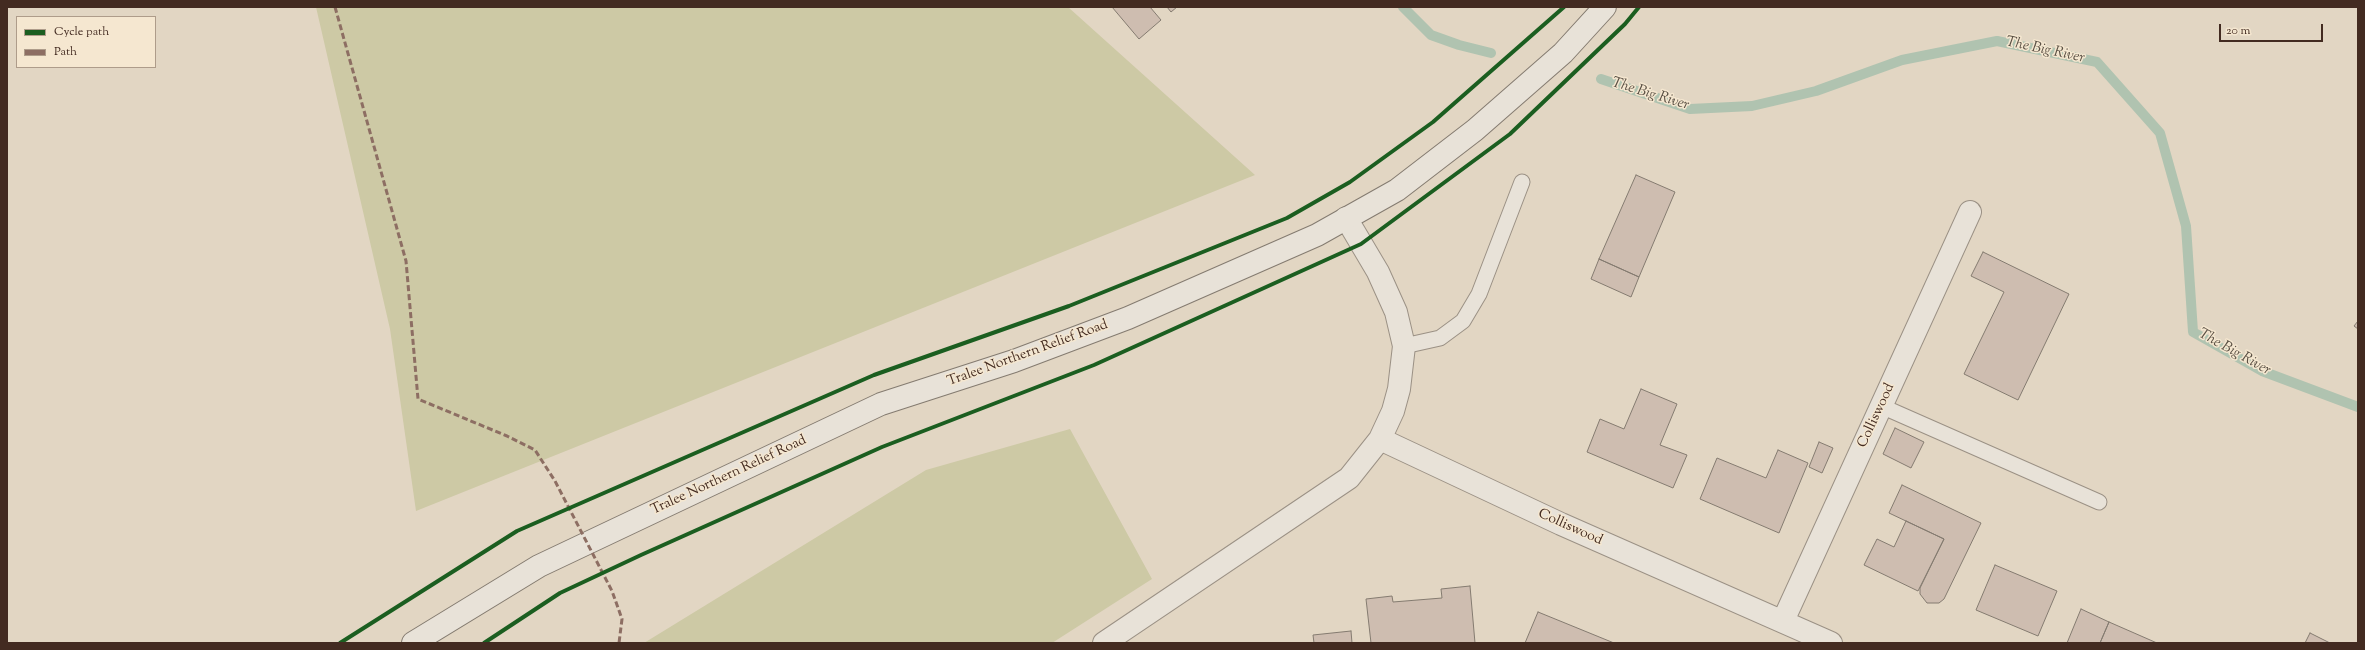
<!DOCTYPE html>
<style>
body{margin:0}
#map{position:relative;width:2365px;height:650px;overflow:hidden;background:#e2d6c3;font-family:"Sorts Mill Goudy",serif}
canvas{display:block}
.frame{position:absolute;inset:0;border:8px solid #432b21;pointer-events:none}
.legend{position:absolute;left:16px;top:16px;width:140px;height:52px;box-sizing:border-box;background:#f5e7d0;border:1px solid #ae9c8a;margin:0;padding:5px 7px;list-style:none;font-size:12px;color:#432b21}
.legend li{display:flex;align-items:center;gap:8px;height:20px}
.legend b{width:20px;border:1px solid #ae9c8a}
.scale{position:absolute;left:2219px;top:24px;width:104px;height:18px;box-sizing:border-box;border:2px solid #432b21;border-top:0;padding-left:5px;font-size:12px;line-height:14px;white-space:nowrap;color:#432b21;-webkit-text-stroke:3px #f5e7d0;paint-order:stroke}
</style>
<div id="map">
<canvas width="2365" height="650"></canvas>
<div class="frame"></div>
<ul class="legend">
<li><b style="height:5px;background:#1b5e20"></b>Cycle path</li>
<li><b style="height:5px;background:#8d6e63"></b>Path</li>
</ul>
<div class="scale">20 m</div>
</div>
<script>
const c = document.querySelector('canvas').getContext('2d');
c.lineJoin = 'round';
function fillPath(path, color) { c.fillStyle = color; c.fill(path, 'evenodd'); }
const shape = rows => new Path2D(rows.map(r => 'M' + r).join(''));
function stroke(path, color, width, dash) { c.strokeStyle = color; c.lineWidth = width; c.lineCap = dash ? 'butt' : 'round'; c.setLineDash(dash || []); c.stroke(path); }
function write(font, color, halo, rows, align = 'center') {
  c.font = font + ' "Sorts Mill Goudy",serif'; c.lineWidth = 3; c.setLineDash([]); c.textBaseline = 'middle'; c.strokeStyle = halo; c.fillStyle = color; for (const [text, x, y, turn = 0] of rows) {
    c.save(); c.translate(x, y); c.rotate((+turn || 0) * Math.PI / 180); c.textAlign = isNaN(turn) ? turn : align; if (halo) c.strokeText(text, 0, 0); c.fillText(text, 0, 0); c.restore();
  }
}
const green = shape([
 [316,7,1068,7,1255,175,416,511,390,329],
 [1070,429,1152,579,1052,643,644,643,926,470]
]);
const stream = shape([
 [1403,7,1431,35,1459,45,1491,53],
 [1601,79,1690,109,1752,106,1816,91,1902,60,1997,41,2097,62,2160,133,2186,226,2193,332,2262,371,2358,407]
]);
const building = shape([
 [1112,7,1150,7,1161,20,1139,39,1112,7],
 [1167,7,1177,7,1171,12,1167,7],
 [1636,175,1675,192,1639,277,1599,259,1636,175],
 [1983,252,2069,294,2018,400,1964,374,2004,292,1971,276,1983,252],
 [1599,259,1639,277,1631,297,1591,279,1599,259],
 [2358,321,2358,329,2354,326,2358,321],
 [1641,389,1677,404,1660,445,1687,455,1673,488,1587,452,1600,419,1624,429,1641,389],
 [1895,428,1924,442,1911,468,1883,454,1895,428],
 [1819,442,1833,448,1822,473,1809,467,1819,442],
 [1778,450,1808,463,1779,533,1700,499,1717,458,1766,478,1778,450],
 [1902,485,1981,523,1944,599,1939,603,1927,603,1920,594,1920,588,1944,539,1889,513,1902,485],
 [1906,521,1944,539,1918,591,1864,565,1877,539,1894,547,1906,521],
 [1995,565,2057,591,2038,636,1976,610,1995,565],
 [1470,586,1475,643,1371,643,1366,599,1392,596,1393,602,1442,598,1441,589,1470,586],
 [2081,609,2109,622,2100,643,2067,643,2081,609],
 [1538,612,1614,643,1525,643,1538,612],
 [2109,622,2157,643,2100,643,2109,622],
 [1351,631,1352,643,1314,643,1313,635,1351,631],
 [2310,633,2330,643,2305,643,2310,633]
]);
const lane = shape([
 [1404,346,1440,338,1463,321,1479,294,1522,182],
 [1881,406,2099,502]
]);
const street = shape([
 [1380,439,1561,524,1831,643],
 [1783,621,1970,212],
 [1104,643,1349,478,1380,439,1393,411,1399,389,1404,346,1396,312,1378,272,1346,218]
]);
const secondary = shape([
 [413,643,539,566,881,404,1014,361,1128,318,1317,235,1397,190,1475,130,1563,53,1605,7]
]);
const quiet = shape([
 [335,7,406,261,418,399,507,436,535,450,555,481,612,591,622,619,619,643]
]);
const cycleway = shape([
 [340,643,517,531,874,375,1069,306,1287,218,1350,182,1433,122,1564,7],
 [484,643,560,593,641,555,882,447,1094,365,1361,244,1510,134,1625,24,1639,7]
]);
const streetNames = [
 ["Tralee Northern Relief Road",1028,354,-20],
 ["Colliswood",1877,416,-65],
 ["Tralee Northern Relief Road",729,476,-25],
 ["Colliswood",1570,528,24]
];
const waterNames = [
 ["The Big River",2045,51,12],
 ["The Big River",1650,95,17],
 ["The Big River",2234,353,29]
];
fillPath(green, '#cdc9a5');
stroke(stream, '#b0c3b0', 10);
fillPath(building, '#cebdb0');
stroke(building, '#847b70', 1);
stroke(lane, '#9b9185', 17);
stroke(street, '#9b9185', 24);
stroke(secondary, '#847b70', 24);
stroke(lane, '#e8e2d8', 15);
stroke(street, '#e8e2d8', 22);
stroke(secondary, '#e8e2d8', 22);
stroke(quiet, '#8d6e63', 3, [6, 3]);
stroke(cycleway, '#1b5e20', 4);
write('14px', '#432b21', '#f5e7d0', streetNames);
write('italic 15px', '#594f43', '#f5e7d0', waterNames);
</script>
